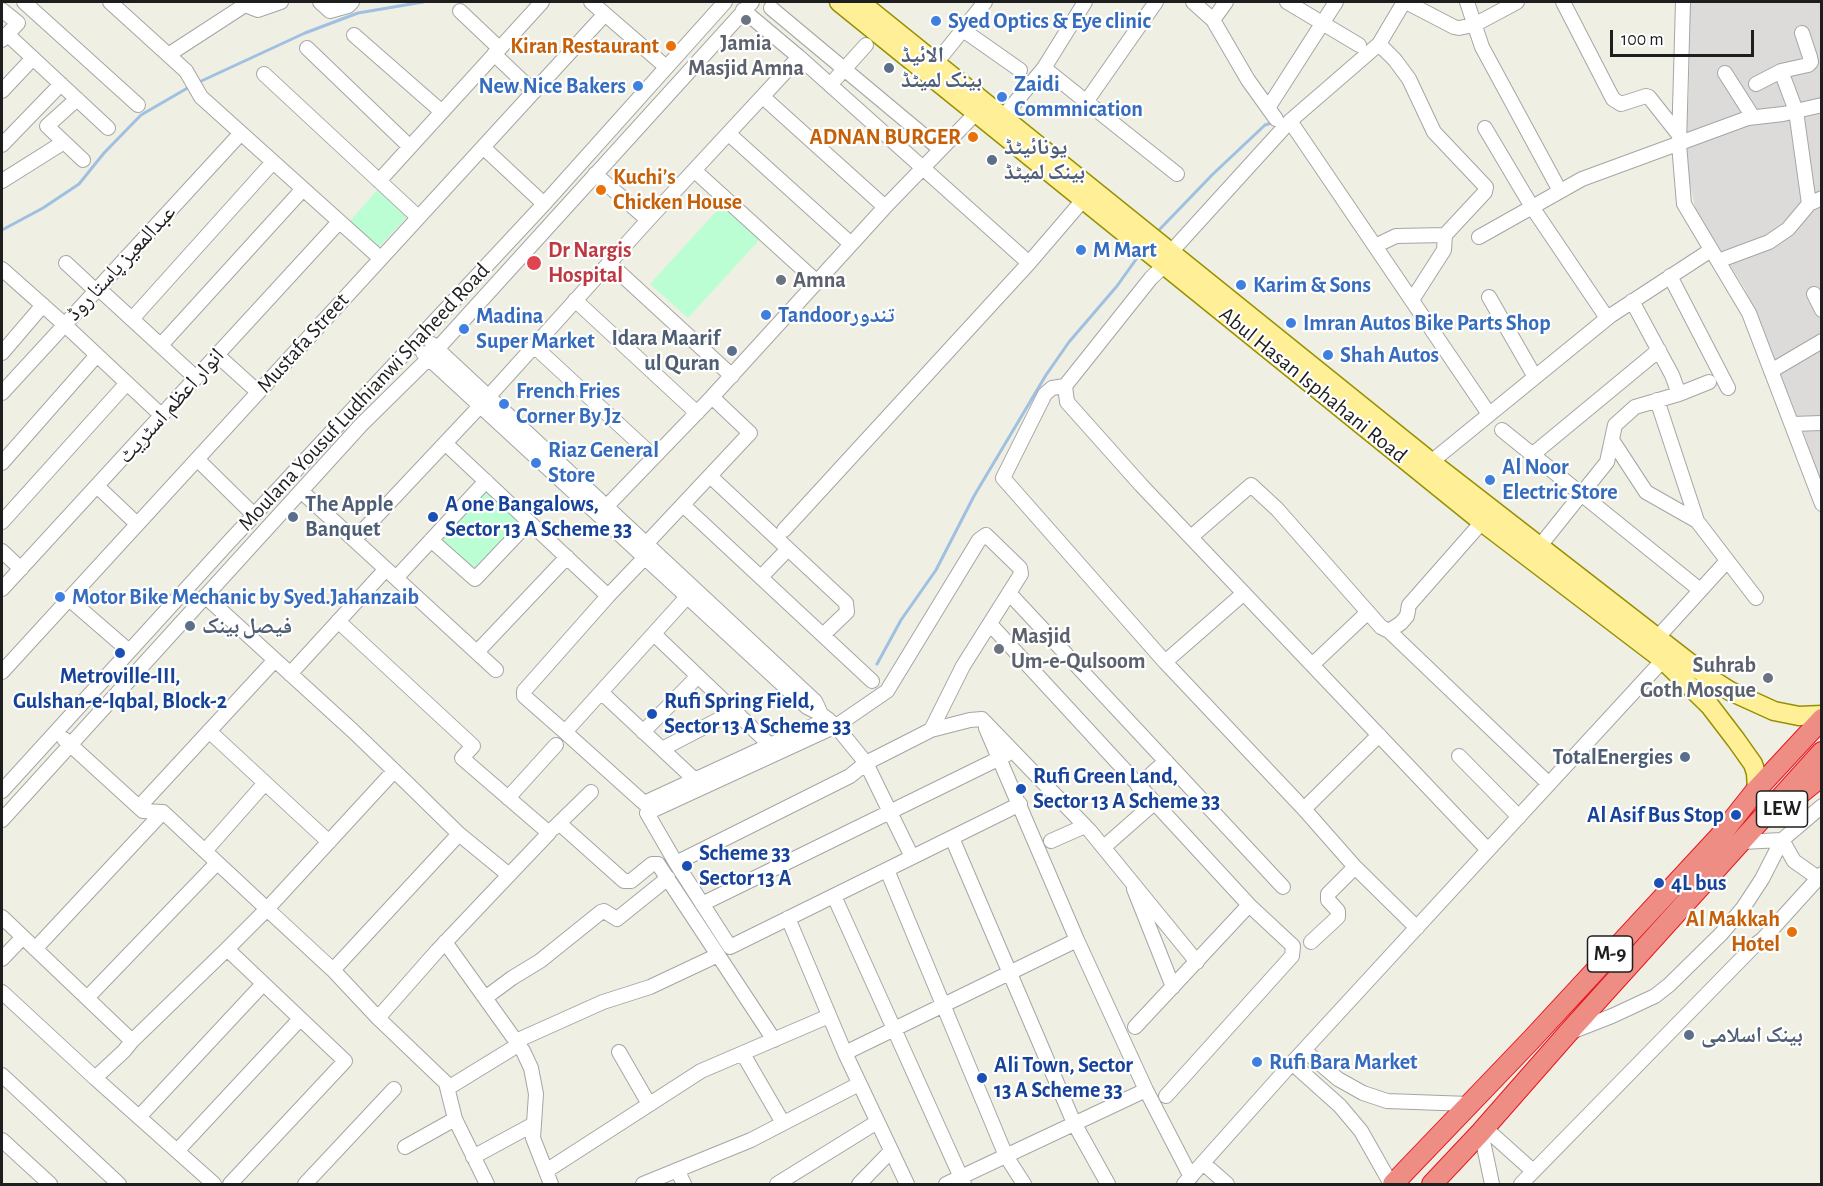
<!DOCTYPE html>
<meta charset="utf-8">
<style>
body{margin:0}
#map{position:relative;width:1823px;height:1186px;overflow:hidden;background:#f0efe3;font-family:"Alegreya Sans",sans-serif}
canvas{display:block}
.frame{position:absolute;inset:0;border:3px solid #1e1e1e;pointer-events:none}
.scale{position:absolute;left:1610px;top:30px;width:144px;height:27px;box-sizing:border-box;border:3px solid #1e1e1e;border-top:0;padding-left:8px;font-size:18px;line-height:21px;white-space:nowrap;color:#1e1e1e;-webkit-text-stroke:4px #fff;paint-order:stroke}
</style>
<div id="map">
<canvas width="1823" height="1186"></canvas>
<div class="frame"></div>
<div class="scale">100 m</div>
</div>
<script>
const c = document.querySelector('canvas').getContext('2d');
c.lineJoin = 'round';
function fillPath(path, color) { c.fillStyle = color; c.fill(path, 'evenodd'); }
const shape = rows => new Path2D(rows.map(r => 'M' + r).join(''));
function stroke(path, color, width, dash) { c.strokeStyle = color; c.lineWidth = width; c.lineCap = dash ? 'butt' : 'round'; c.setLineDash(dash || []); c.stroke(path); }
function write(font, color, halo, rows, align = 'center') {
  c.font = font + ' "Alegreya Sans","Noto Naskh Arabic",sans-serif'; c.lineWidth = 4.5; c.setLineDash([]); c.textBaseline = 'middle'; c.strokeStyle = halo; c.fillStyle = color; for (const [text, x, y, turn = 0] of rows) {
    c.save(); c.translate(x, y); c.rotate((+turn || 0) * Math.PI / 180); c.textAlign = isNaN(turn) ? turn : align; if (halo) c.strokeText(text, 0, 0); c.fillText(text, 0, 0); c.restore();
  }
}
const residential = shape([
 [1690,2,1821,2,1821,483,1803,431,1745,289,1696,211,1684,157,1689,91]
]);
const park = shape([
 [378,189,408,216,378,248,350,221],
 [722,205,760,239,688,318,650,284],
 [485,488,521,521,475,572,439,539]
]);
const stream = shape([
 [197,83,305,33,358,13,423,2],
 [1160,229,1213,174,1265,125,1274,122],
 [2,230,43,208,79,184,104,153,141,115,191,86],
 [877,664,901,620,936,570,974,496,1046,375,1069,342,1117,286,1137,258]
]);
const minor = shape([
 [24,2,138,105],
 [110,2,186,71,201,97,380,258],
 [320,2,330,11,348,6,352,2],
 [591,2,665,66],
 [1193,2,1213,20,1248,80,1276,119],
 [1287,2,1359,45],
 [1406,2,1454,27,1459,28,1474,25,1517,2],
 [1467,2,1482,47,1560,191],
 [1563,2,1613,99,1621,104,1646,96,1649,97,1679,135],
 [1683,2,1679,144,1684,204,1749,313,1822,504],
 [245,5,258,10,281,2],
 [771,8,934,144],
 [2,10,18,23,2,40],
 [743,10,799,57,1029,263],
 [460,11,499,48],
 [1213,20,1226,2],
 [963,30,1020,70],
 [7,34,108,128],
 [354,35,442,112],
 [307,48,410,147],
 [494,54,534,92],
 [168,55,245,5,242,2],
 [936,63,985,2],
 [1044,68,1177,174],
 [1781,71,1796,111,1809,204],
 [1725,73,1753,117],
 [264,74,418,217],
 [1756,84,1781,71,1808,65,1811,62,1810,57,1802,33],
 [830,85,866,45],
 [2,91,33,58],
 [763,97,885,207],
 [77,99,47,126,83,160],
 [1086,102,1156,2],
 [1268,108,1336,2],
 [1290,121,1489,414],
 [997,124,1044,68,1085,2],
 [1485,128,1532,207,1607,318],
 [729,134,851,244],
 [2,145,61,84],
 [484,148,544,204],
 [695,171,817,282],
 [595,174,648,220],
 [2,181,64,142],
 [379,181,542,2],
 [1479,237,1582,179,1748,118,1783,114,1822,105],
 [1375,246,1396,236,1445,235,1485,192,1486,187,1434,132,1409,79,1395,60,1379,44],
 [1170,253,1290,121,1379,44,1404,2],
 [1718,261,1769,242,1788,229,1809,204,1822,198],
 [66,263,96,291],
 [609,263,732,376],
 [1165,265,1151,278,1065,386,1067,402,1141,485,1488,850],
 [2,269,65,325,161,415],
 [1670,276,1728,388],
 [98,288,196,378],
 [1814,294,1822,310],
 [1489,297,1535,377],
 [575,300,697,413],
 [1412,300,1444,250,1445,235],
 [1632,301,1672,375,1679,394],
 [132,319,273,162],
 [432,344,815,701,821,714],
 [161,345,303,189],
 [534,346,654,457],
 [2,353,43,305],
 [423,353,807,707,821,714,836,726,866,763,912,857],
 [217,355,258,392],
 [1771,371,1822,341],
 [1065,386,1052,388,1045,394,1003,478,1165,662,1304,809,1355,867,1417,928],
 [2,393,241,133],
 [1657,400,1697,521,1756,598],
 [1792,424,1822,423],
 [1502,430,1700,590],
 [1612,440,1646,492,1697,521],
 [445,443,608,596],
 [1532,455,1659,350],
 [197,459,254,515],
 [2,463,97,355],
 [1426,469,1431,462,1610,316,1711,250],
 [710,476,846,603,847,612,823,635],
 [97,486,137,524],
 [301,491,496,670],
 [683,505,872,681],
 [606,507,712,397,885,207,976,113],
 [2,522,127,383],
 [784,530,1029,263,1083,200],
 [1191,537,1251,485,1277,509,1381,627,1389,631,1549,784],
 [354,540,480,406,648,220,799,57],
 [431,540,475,579,529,522],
 [645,545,750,433,712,397],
 [1539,547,1607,462,1615,425,1635,407,1679,394,1709,382],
 [2,551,21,569],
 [761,577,788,549],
 [396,578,486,481],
 [2,589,339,222],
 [1009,593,1283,887],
 [205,596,353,731,408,784,459,834,509,875,437,951,378,1018,333,970,267,909,394,771],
 [69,599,129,651],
 [338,621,473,746,462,758,549,833,509,875],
 [990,624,1249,905,1293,946,1292,956,1166,1096],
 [1389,631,1401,623,1407,616,1409,605,1482,522],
 [654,634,770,745,644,803,565,732,694,589],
 [1657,638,1727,561],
 [477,652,567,557],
 [1165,662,1244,593],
 [1312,665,1368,612],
 [2,672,605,14],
 [290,674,386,569],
 [602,693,694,779],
 [986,728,1077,940,1146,1090,1191,1177],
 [931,730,963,666,1021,574,1020,568,986,535,979,540,887,691,836,726,647,813,676,863,730,947,1020,804],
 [209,731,329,842],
 [565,732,524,696,524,691,608,596,650,552],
 [643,732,698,676],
 [64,739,143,811,163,812,267,909,227,949,345,1061,230,1184],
 [770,745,828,719],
 [662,749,735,711],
 [1459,756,1519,817],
 [1138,786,1166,761],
 [2,791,228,543,544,204,725,2],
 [508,798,556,745],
 [139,807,274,661],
 [1304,809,1379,735],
 [2,820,361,425,429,358,752,2],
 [559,823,624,881,631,881,652,864,658,864,774,1040],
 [554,828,591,792],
 [952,838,1074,1123,1108,1184],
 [1051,841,1085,826],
 [1104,847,1154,803],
 [205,851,265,783],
 [676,863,850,776,866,763,931,730,970,720,982,719,1090,831,1197,962],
 [887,870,1006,1156,1024,1184],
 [1818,878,1794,861,1782,840,1822,806],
 [1134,889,1173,987],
 [834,896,964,1184],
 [702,904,1006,755],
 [2,917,132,1041,124,1051,95,1078,214,1184],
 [788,918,845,1053,907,1184],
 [445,942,523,1051,531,1068,536,1094,533,1138,551,1184],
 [1311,942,1338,917,1338,911,1328,900,1328,894,1355,867],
 [35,949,163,812],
 [2,959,23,937],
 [333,970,459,834],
 [2,992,95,1078],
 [87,998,217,863],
 [485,998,512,978,540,961,601,912,604,911,617,919,668,878],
 [378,1018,446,1083,455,1119,487,1184],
 [1135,1027,1249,905],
 [1571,1032,1612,1016,1655,996,1669,985,1721,934,1743,908,1762,879,1782,840,1742,842],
 [132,1041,227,949],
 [516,1041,603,1002,650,987,718,955],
 [1304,1050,1338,1079,1363,1093,1387,1101,1469,1104],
 [619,1052,649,1104],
 [845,1053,1077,940],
 [743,1054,783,1123],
 [1292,1063,1340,1106,1361,1131,1391,1184],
 [2,1075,119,1184],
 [448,1088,518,1045],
 [139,1117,263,984],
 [1485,1128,1533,1171],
 [1481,1132,1492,1184],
 [2,1140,50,1184],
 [405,1147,455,1119],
 [177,1151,300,1019],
 [473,1157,534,1124],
 [1203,1163,1227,1184],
 [677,1170,684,1184],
 [546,1171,701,1071,829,1016],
 [305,1184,394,1089],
 [643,1184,751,1140,859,1084],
 [777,1184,877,1122],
 [859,1184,891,1151],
 [946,1184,1146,1090],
 [1184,1184,1292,1063,1663,660],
 [1521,1184,1755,945,1763,939,1822,874]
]);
const major = shape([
 [839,2,1482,522,1663,660,1710,706,1736,740,1753,764,1756,773,1757,789],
 [860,2,1431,462,1708,677,1730,691,1774,711,1799,716,1822,715]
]);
const highway = shape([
 [1791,801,1822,776],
 [1393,1184,1531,1040,1719,837,1757,789,1822,719],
 [1432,1184,1481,1132,1567,1034,1822,752]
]);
const markers = [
 [746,20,6,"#6b7280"],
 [936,21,6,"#3f7fe0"],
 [671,46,6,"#e8710a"],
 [889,68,6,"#5c6f8a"],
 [638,86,6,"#3f7fe0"],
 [1002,97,6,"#3f7fe0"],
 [973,137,6,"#e8710a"],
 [992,160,6,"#5c6f8a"],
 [601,190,6,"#e8710a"],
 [1081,250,6,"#3f7fe0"],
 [534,263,8,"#e0444e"],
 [781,280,6,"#6b7280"],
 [1241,285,6,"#3f7fe0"],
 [766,315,6,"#3f7fe0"],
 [1291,323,6,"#3f7fe0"],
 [464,329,6,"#3f7fe0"],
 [732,351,6,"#5c6f8a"],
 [1328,355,6,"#3f7fe0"],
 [504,404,6,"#3f7fe0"],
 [536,463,6,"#3f7fe0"],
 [1490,480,6,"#3f7fe0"],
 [293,517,6,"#5c6f8a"],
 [433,517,6,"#1a4fb4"],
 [60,597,6,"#3f7fe0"],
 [190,626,6,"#5c6f8a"],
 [999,649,6,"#6b7280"],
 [120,653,6,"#1a4fb4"],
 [1768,678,6,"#6b7280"],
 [652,714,6,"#1a4fb4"],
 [1685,757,6,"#5c6f8a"],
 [1021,789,6,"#1a4fb4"],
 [1736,815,6,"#1a4fb4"],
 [687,866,6,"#1a4fb4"],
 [1659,883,6,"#1a4fb4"],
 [1792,932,6,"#e8710a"],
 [1689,1035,6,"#5c6f8a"],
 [1257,1062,6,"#3f7fe0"],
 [982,1078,6,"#1a4fb4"]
];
const shields = [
 [1782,809,51],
 [1610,954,45]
];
const shieldNames = [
 ["LEW",1782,809],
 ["M-9",1610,954]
];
const shopNames = [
 ["Syed Optics & Eye clinic",948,21],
 ["Zaidi",1014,84],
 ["Commnication",1014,109],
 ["New Nice Bakers",626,86,"right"],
 ["M Mart",1093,250],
 ["Karim & Sons",1253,285],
 ["Tandoorتندور",778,315],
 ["Madina",476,316],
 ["Super Market",476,341],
 ["Imran Autos Bike Parts Shop",1303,323],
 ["Shah Autos",1340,355],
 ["French Fries",516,391],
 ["Corner By Jz",516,416],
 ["Riaz General",548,450],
 ["Store",548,475],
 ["Al Noor",1502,467],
 ["Electric Store",1502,492],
 ["Motor Bike Mechanic by Syed.Jahanzaib",72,597],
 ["Rufi Bara Market",1269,1062]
];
const worshipNames = [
 ["Jamia",746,43,"center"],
 ["Masjid Amna",746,68,"center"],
 ["Amna",793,280],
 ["Masjid",1011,636],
 ["Um-e-Qulsoom",1011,661],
 ["Suhrab",1756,665,"right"],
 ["Goth Mosque",1756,690,"right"]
];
const foodNames = [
 ["Kiran Restaurant",659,46],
 ["ADNAN BURGER",961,137],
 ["Kuchi’s",613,177,"left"],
 ["Chicken House",613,202,"left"],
 ["Al Makkah",1780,919],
 ["Hotel",1780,944]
];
const serviceNames = [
 ["الائیڈ",901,55],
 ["بینک لمیٹڈ",901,80],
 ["یونائیٹڈ",1004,147],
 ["بینک لمیٹڈ",1004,172],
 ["Idara Maarif",720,338,"right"],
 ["ul Quran",720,363,"right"],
 ["The Apple",305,504],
 ["Banquet",305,529],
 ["فیصل بینک",202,626],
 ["TotalEnergies",1673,757,"right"],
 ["بینک اسلامی",1701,1035]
];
const healthNames = [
 ["Dr Nargis",548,250],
 ["Hospital",548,275]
];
const streetNames = [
 ["عبدالمعیز پاستا روڈ",121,263,-47],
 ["Mustafa Street",303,343,-48],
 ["Abul Hasan Isphahani Road",1313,385,39],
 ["Moulana Yousuf Ludhianwi Shaheed Road",364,397,-47],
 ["انوار اعظم اسٹریٹ",171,406,-48]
];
const transitNames = [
 ["A one Bangalows,",445,504],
 ["Sector 13 A Scheme 33",445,529],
 ["Metroville-III,",120,676,"center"],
 ["Gulshan-e-Iqbal, Block-2",120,701,"center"],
 ["Rufi Spring Field,",664,701],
 ["Sector 13 A Scheme 33",664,726],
 ["Rufi Green Land,",1033,776],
 ["Sector 13 A Scheme 33",1033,801],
 ["Al Asif Bus Stop",1724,815,"right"],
 ["Scheme 33",699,853],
 ["Sector 13 A",699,878],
 ["4L bus",1671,883],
 ["Ali Town, Sector",994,1065],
 ["13 A Scheme 33",994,1090]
];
fillPath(residential, '#dcdbda');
fillPath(park, '#bbfed3');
stroke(stream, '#9fc0e1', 3);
stroke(minor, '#a5a5a5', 16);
stroke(major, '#979000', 21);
stroke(highway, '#e91421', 22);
stroke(minor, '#fff', 14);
stroke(major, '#fff098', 18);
stroke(highway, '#ee8d83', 20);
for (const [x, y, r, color] of markers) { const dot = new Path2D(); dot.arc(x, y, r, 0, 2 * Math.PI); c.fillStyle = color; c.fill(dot); stroke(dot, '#fff', 2); }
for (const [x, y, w] of shields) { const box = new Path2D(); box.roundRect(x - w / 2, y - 18, w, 36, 4.5); c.fillStyle = '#fff'; c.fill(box); stroke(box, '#1e1e1e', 1.5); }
write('bold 21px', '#1e1e1e', null, shieldNames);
write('bold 22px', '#366cbe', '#fff', shopNames, 'left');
write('bold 22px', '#5b616d', '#fff', worshipNames, 'left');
write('bold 22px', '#c56008', '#fff', foodNames, 'right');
write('bold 22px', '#4e5e75', '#fff', serviceNames, 'left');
write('bold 22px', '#be3a42', '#fff', healthNames, 'left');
write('22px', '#1e1e1e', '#fff', streetNames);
write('bold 22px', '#164399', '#fff', transitNames, 'left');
</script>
